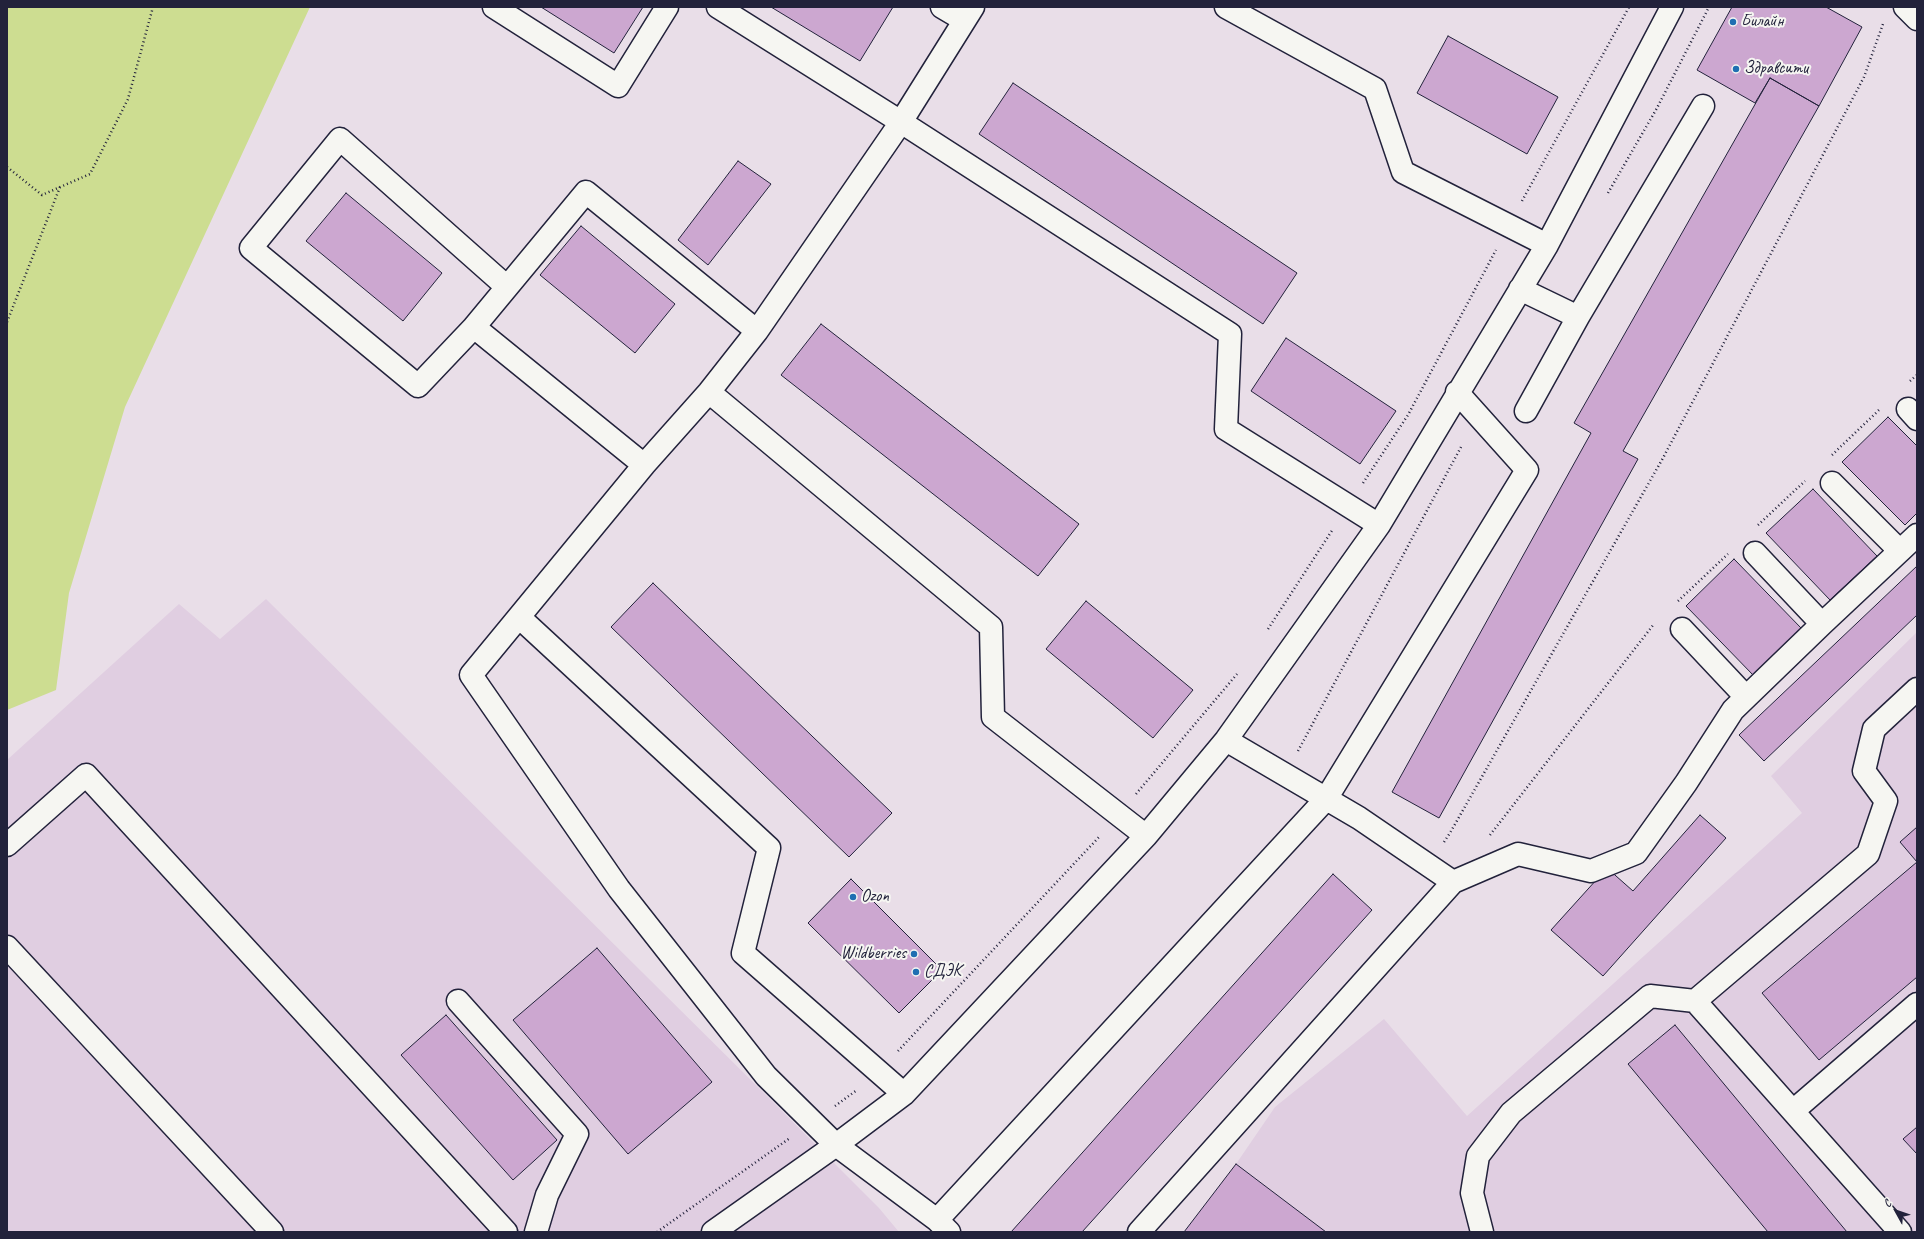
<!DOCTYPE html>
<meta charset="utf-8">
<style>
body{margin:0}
#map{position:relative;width:1924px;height:1239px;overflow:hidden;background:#e9dee8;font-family:Caveat,sans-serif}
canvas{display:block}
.frame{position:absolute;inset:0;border:8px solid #22223b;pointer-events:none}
.north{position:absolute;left:1876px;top:1191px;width:40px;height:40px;-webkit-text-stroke:3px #f6f6f2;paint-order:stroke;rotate:310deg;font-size:11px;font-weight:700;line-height:16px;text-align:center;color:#22223b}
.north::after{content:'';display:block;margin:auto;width:14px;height:18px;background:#22223b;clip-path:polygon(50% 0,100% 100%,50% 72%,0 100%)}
</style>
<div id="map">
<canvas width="1924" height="1239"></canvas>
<div class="frame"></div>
<div class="north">С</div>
</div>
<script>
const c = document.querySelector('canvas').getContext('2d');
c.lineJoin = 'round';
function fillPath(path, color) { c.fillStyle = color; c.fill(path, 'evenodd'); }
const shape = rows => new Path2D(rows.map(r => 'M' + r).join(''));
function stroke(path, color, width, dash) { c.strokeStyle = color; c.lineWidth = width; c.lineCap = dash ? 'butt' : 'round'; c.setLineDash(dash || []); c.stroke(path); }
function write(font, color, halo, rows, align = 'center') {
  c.font = font + ' Caveat,sans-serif'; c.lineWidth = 4; c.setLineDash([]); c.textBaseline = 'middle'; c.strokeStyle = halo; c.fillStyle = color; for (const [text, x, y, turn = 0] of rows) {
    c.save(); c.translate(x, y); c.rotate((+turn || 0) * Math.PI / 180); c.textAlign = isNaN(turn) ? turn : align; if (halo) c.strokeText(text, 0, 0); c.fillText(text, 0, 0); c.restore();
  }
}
const built = shape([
 [266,599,768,1097,879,1208,899,1232,7,1232,7,760,179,604,220,639],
 [1917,632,1917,1232,1326,1232,1236,1164,1275,1107,1384,1019,1467,1116,1802,813,1771,776]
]);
const green = shape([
 [7,7,310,7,125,407,69,593,56,690,7,710]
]);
const building = shape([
 [541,7,643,7,614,53,541,7],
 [771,7,893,7,860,61,771,7],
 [1732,7,1826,7,1862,27,1819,106,1770,78,1755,103,1697,70,1732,7],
 [1448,36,1558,97,1527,154,1417,93,1448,36],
 [1770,78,1819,106,1623,451,1638,459,1439,818,1392,792,1591,433,1574,423,1770,78],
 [1013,83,1297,273,1263,324,979,134,1013,83],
 [738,161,771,184,708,265,678,240,738,161],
 [346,193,442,273,403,321,306,241,346,193],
 [581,226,675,304,635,353,540,275,581,226],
 [821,324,1079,524,1038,576,781,375,821,324],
 [1286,338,1396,411,1360,464,1251,391,1286,338],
 [1888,417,1917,446,1917,513,1905,525,1842,462,1888,417],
 [1813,489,1877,556,1830,600,1766,533,1813,489],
 [1734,559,1802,629,1754,676,1686,606,1734,559],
 [1917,566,1917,615,1764,761,1739,735,1917,566],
 [653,583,892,813,849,857,611,627,653,583],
 [1086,601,1193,690,1153,738,1046,649,1086,601],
 [1700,815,1726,838,1603,976,1551,930,1607,868,1633,891,1700,815],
 [1917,827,1917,862,1900,842,1917,827],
 [1917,862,1917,977,1819,1060,1762,993,1917,862],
 [1333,874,1372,910,1082,1232,1011,1232,1333,874],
 [851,879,942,970,899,1013,808,923,851,879],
 [597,948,712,1082,628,1154,513,1020,597,948],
 [446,1015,557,1140,513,1180,401,1055,446,1015],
 [1675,1025,1847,1232,1768,1232,1628,1064,1675,1025],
 [1917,1127,1917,1154,1903,1139,1917,1127],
 [1236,1164,1326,1232,1184,1232,1236,1164]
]);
const path = shape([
 [7,167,42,195,90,174,128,99,153,7],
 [1608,193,1657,108,1709,7],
 [1522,201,1629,7],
 [7,322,60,187],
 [1910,381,1917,375],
 [1832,455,1880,409],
 [1363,483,1408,415,1496,250],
 [1758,525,1805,481],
 [1678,601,1728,554],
 [1268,629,1333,529],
 [1298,751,1461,447],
 [1136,794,1237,674],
 [1490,835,1654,624],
 [1444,842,1450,833,1663,458,1864,77,1883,24],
 [898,1051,1100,836],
 [835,1106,857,1090],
 [657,1232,790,1138]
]);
const minor = shape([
 [494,7,618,86,667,7],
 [718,7,901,122,1230,334,1226,429,1379,525],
 [942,7,964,20],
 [1226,7,1375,89,1403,172,1547,245],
 [1905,7,1917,19],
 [507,287,340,139,251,248,418,386,474,327,644,465],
 [1520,289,1578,317],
 [474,327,586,192,757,331],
 [709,392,991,627,993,717,1146,836],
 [1908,409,1917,419],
 [1526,411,1578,317,1703,106],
 [1832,483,1900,551],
 [1755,553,1822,624],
 [519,617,769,848,743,953,904,1094],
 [1682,629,1746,697],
 [1226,740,1359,818,1453,882],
 [7,845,86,775,506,1232],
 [7,947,272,1232],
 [458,1001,577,1134,547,1195,536,1232],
 [1695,1001,1868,854,1886,801,1864,771,1874,729,1917,689],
 [1793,1111,1917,1004],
 [937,1220,1326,799,1527,470,1457,392],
 [713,1232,836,1145,904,1094,1146,836,1226,740,1379,525,1547,245,1672,7],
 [949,1232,937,1220,836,1145,766,1076,619,889,471,675,644,465,709,392,757,331,901,122,973,7],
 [1139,1232,1453,882,1518,854,1591,871,1636,853,1686,783,1733,710,1822,624,1917,535],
 [1482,1232,1472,1193,1478,1156,1511,1113,1650,996,1695,1001,1900,1232]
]);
const markers = [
 [1733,22,4,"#1f6fb2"],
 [1736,69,4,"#1f6fb2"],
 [853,897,4,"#1f6fb2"],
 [914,954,4,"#1f6fb2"],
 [916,972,4,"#1f6fb2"]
];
const poiNames = [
 ["Билайн",1741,22],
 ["Здравсити",1744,69],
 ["Ozon",861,897],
 ["Wildberries",906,954,"right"],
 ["СДЭК",924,972]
];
fillPath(built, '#e0cee1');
fillPath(green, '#cddd91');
fillPath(building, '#cca7d0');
stroke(building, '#22223b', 1);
stroke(minor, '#22223b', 25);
stroke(path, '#22223b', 2.5, [1, 3]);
stroke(minor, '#f6f6f2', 22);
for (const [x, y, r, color] of markers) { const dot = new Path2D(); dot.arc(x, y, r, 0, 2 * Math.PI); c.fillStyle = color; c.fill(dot); stroke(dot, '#f6f6f2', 1.5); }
write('17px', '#22223b', '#f6f6f2', poiNames, 'left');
</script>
